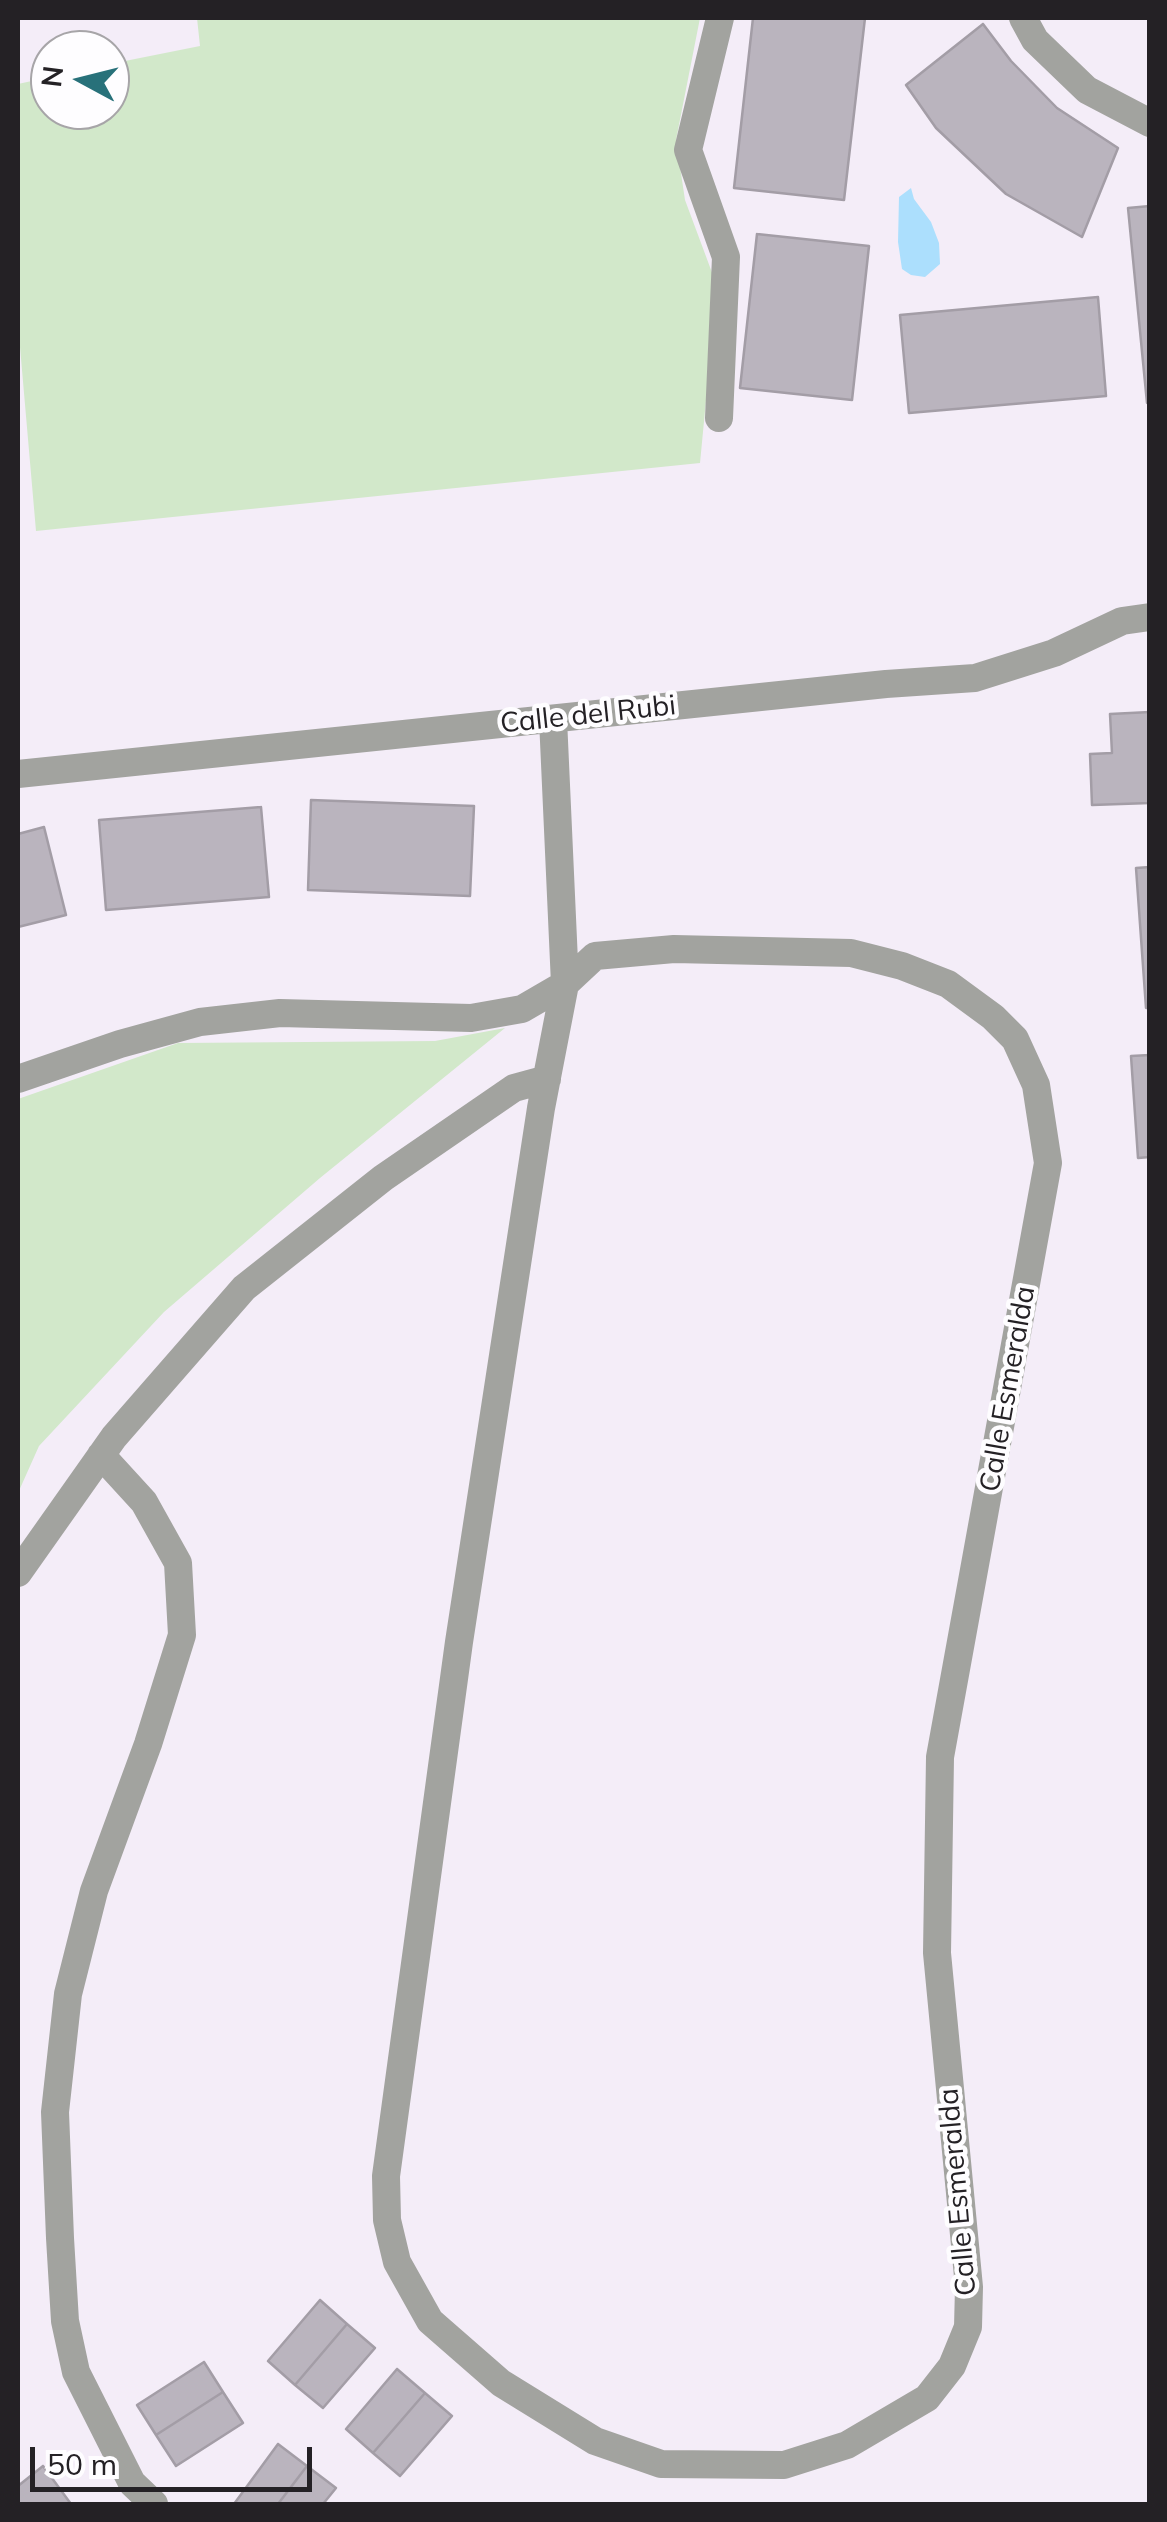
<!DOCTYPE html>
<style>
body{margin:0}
#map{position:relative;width:1167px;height:2522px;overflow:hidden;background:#f4edf8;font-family:Mulish,sans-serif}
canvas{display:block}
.frame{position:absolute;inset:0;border:20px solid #242125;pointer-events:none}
.north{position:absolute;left:30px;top:30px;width:100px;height:100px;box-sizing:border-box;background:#fefdff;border:2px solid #a7a5a8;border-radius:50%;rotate:277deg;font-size:28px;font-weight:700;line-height:40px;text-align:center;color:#242125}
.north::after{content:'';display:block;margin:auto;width:35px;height:45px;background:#28717a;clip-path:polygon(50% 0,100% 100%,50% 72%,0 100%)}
.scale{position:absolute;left:30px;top:2447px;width:282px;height:45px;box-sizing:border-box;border:5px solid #242125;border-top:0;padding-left:12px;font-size:30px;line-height:35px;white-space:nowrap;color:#242125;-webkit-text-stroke:8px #fefdff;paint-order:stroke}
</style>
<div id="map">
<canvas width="1167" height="2522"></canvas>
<div class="frame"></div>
<div class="north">N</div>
<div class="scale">50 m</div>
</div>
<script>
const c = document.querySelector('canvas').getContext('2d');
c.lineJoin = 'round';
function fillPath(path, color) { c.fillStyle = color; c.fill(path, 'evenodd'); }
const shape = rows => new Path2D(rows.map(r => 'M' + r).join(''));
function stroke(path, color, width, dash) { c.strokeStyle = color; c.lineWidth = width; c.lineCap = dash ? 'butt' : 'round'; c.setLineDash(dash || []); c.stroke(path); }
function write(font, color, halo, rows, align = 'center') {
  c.font = font + ' Mulish,sans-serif'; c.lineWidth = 9; c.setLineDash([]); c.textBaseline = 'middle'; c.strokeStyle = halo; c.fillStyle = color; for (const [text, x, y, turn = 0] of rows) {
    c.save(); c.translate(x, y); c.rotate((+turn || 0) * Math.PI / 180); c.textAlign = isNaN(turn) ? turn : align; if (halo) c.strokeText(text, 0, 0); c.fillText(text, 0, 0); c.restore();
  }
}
const green = shape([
 [197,18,700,18,676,140,685,200,717,286,700,463,36,531,18,324,18,84,50,77,50,110,110,110,110,64,200,46],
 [505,1028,320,1178,164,1312,39,1446,18,1493,18,1099,178,1043,435,1041]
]);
const water = shape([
 [911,188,914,199,931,222,939,243,940,264,925,277,911,275,902,269,898,242,899,197]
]);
const building = shape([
 [753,18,865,18,844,200,734,188,753,18],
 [983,24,1011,61,1057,108,1118,148,1082,237,1006,194,936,128,906,85,983,24],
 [1150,206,1150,403,1147,403,1128,208,1150,206],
 [757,234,869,246,852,400,740,388,757,234],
 [1098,297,1106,396,909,413,900,315,1098,297],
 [1150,712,1150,803,1092,805,1090,754,1112,753,1110,714,1150,712],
 [311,800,474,806,470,896,308,890,311,800],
 [261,807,269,897,106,910,99,820,261,807],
 [44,827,66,915,18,927,18,834,44,827],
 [1150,867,1150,1008,1146,1008,1136,868,1150,867],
 [1150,1055,1150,1157,1138,1158,1131,1056,1150,1055],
 [320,2300,347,2324,295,2385,268,2361,320,2300],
 [347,2324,375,2348,323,2408,295,2385,347,2324],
 [204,2362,223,2392,156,2435,137,2405,204,2362],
 [397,2369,425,2393,373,2453,346,2429,397,2369],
 [223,2392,243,2423,176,2466,156,2435,223,2392],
 [425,2393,452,2416,400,2476,373,2453,425,2393],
 [278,2444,307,2466,278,2504,234,2504,278,2444],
 [43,2466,71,2504,18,2504,18,2486,43,2466],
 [307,2466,336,2488,323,2504,278,2504,307,2466]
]);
const minor = shape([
 [1023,18,1035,40,1087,90,1150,123],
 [719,418,726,257,688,150,720,18],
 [18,774,886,684,975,678,1054,653,1122,621,1150,617],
 [18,1079,120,1044,200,1022,280,1013,471,1018,522,1009,565,984,595,956,674,949,851,953,902,966,948,984,993,1017,1015,1039,1036,1085,1048,1163,940,1757,937,1953,969,2287,968,2327,952,2366,927,2398,847,2445,784,2465,661,2464,595,2441,501,2383,430,2321,397,2262,387,2220,386,2176,459,1642,541,1108,565,984,553,719],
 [101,1455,144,1502,178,1563,182,1635,148,1744,94,1891,68,1994,55,2112,60,2238,65,2321,76,2372,132,2483,154,2504],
 [18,1573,114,1437,244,1288,383,1178,514,1088,547,1079]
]);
const streetNames = [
 ["Calle del Rubi",588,715,-6],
 ["Calle Esmeralda",1008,1389,-80],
 ["Calle Esmeralda",958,2192,-95]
];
fillPath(green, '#d2e8ca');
fillPath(water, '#acdffd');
fillPath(building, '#bab4be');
stroke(building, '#a39da6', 2.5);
stroke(minor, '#a2a39f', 28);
write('28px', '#242125', '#fefdff', streetNames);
</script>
